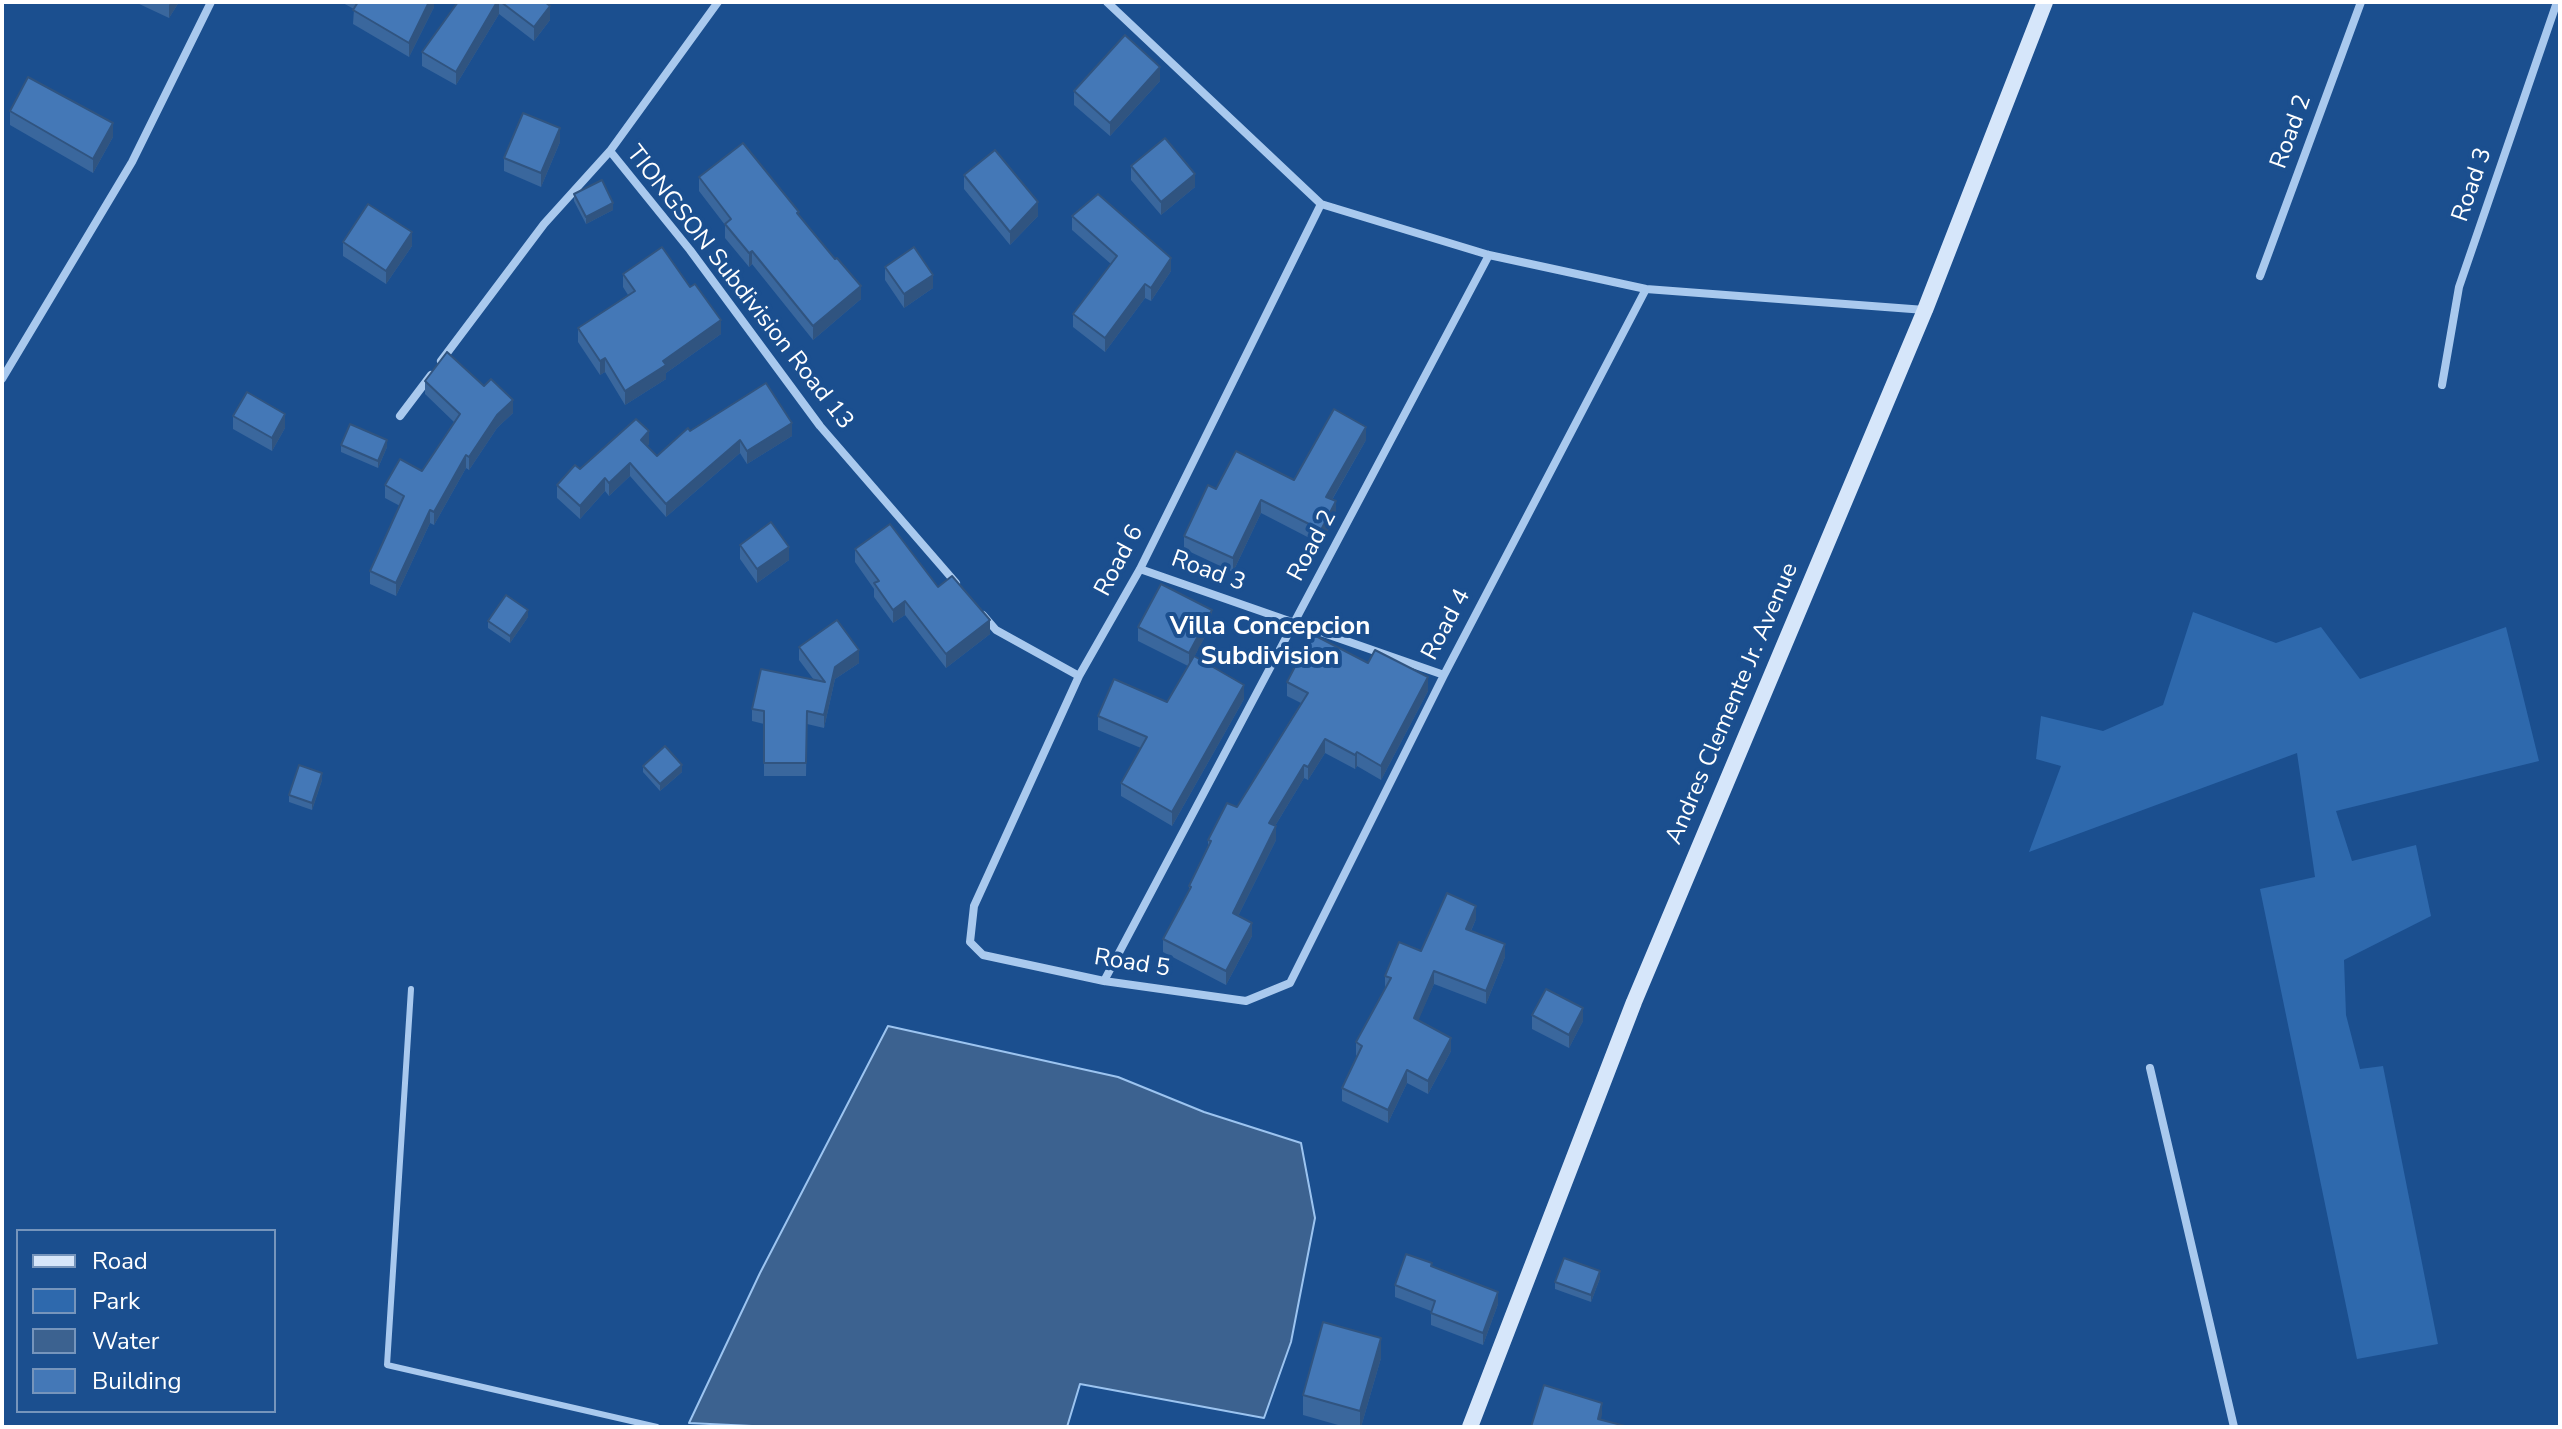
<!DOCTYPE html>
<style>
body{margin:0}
#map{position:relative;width:2562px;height:1429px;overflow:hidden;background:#1b4f8f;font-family:"Nunito Sans",sans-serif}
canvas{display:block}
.frame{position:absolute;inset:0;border:4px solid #fff;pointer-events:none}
.legend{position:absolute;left:16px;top:1229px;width:260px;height:184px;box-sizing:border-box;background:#1b4f8f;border:2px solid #7695bc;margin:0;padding:10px 14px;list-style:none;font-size:24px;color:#fff}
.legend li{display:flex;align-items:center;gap:16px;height:40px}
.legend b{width:40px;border:2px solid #7695bc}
</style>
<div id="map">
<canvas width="2562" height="1429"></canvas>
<div class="frame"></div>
<ul class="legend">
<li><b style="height:10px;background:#d6e6fa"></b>Road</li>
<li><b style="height:22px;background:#2e69ad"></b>Park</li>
<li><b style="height:22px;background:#3c6290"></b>Water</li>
<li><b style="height:22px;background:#4478b7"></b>Building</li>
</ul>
</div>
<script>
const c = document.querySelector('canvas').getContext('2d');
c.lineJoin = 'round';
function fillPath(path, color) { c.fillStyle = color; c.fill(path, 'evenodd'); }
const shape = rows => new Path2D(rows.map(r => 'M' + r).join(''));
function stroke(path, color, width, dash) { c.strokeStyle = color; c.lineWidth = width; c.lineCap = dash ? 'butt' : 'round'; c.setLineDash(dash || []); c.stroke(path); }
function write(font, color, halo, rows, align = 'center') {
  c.font = font + ' "Nunito Sans",sans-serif'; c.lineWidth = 8; c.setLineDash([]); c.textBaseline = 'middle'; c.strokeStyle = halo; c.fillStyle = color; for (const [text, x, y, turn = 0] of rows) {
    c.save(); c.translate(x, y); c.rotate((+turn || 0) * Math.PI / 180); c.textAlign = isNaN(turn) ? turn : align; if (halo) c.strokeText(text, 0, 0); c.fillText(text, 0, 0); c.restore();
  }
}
const green = shape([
 [2193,612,2276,643,2321,627,2360,679,2506,627,2539,761,2336,811,2352,861,2416,845,2431,916,2344,960,2346,1015,2360,1069,2383,1066,2438,1344,2357,1359,2260,889,2315,877,2297,753,2029,852,2061,766,2036,759,2041,716,2103,731,2163,705]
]);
const water = shape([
 [888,1026,1118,1077,1204,1112,1301,1143,1315,1218,1291,1342,1264,1418,1080,1384,1067,1427,773,1427,689,1423,760,1273,888,1026]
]);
const service = shape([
 [411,989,387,1365,657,1427]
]);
const minor = shape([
 [1107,2,1321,204,1489,255,1646,289,1925,310],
 [610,151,718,2],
 [1321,204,1140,569,1079,676,974,906,970,942,983,955,1104,981,1246,1001,1290,983,1444,675,1646,289],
 [2260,276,2361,2],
 [441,361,544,224,610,151,690,250,820,426,956,583],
 [2,379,132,162,211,2],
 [2442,385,2459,287,2557,2],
 [400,416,431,375],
 [1140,569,1444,675],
 [983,615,996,630,1079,676],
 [1104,981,1489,255],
 [2150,1068,2234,1427]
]);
const secondary = shape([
 [1470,1427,1634,1002,1925,310,2045,2]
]);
const wall = shape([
 [135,2,179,2,169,18],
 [341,2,434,2,434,7,409,57,353,24,354,9],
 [458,2,545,2,550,20,534,41,499,14,456,85,422,66,422,52],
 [1160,81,1110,136,1074,105,1074,91],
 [10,111,113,137,93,173,10,125],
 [560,142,541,187,504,171,504,158],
 [1131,166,1195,187,1161,215,1131,180],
 [964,175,1038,216,1010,245,964,189],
 [699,177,799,216,861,299,813,340,752,264,749,267,725,238,725,225,699,191],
 [574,194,613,210,586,224,574,201],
 [1072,216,1171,271,1151,301,1145,298,1105,352,1073,327,1073,314,1111,264,1072,230],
 [343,242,412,246,386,284,343,256],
 [885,267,933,288,904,308,885,280],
 [623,274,721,334,666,373,666,379,625,405,605,372,600,375,578,342,578,328,628,295,623,287],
 [425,381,513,413,497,428,469,470,466,468,434,525,430,523,396,596,370,584,370,571,400,506,385,498,385,485,422,471,454,422,425,394],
 [233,416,285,428,272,451,233,429],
 [690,431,792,436,747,464,740,453,666,517,630,476,609,496,605,491,580,519,557,498,557,485,580,469,649,444,647,446,657,456],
 [1366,440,1332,500,1336,515,1321,544,1261,513,1233,572,1184,549,1184,536,1216,489,1294,480],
 [341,445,387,447,378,468,341,452],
 [740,545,789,560,757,583,740,559],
 [855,549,938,587,990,634,946,668,905,615,893,623,874,597,874,589,855,562],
 [528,617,510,643,488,628,488,621],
 [1212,623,1194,657,1244,699,1172,826,1121,796,1121,783,1141,748,1098,730,1098,716,1167,702,1188,666,1138,641,1138,627],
 [799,647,859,663,835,679,824,728,807,724,806,776,764,776,764,724,752,721,752,709,814,680,799,660],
 [1368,663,1428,691,1381,780,1357,766,1355,769,1325,753,1308,780,1304,778,1275,826,1276,840,1238,916,1252,936,1226,985,1163,952,1163,939,1189,891,1189,886,1208,846,1208,840,1237,807,1301,703,1287,696,1287,682],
 [643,766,682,772,660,791,643,772],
 [322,780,312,810,289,802,289,795],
 [1476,919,1471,931,1505,957,1486,1004,1434,984,1418,1020,1451,1051,1428,1094,1407,1083,1388,1123,1342,1101,1342,1088,1357,1056,1356,1055,1356,1042,1385,988,1385,976,1421,951],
 [1532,1015,1583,1021,1569,1048,1532,1029],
 [1432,1266,1498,1304,1483,1345,1431,1325,1431,1311,1395,1297,1395,1285],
 [1600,1278,1591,1302,1555,1289,1555,1282],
 [1381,1358,1361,1427,1345,1427,1303,1415,1303,1395]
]);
const shadedWall = shape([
 [171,2,179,2,169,18,169,5],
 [429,2,434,2,434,7,409,57,409,43],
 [497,2,499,2,499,14,456,85,456,72],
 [550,6,550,20,534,41,534,27],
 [1160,67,1160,81,1110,136,1110,123],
 [113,123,113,137,93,173,93,159],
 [560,128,560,142,541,187,541,173],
 [1195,174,1195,187,1161,215,1161,202],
 [1038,202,1038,216,1010,245,1010,232],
 [613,203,613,210,586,224,586,217],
 [412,232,412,246,386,284,386,271],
 [752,251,752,264,749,267,749,253],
 [1171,258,1171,271,1151,301,1151,288],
 [933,275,933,288,904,308,904,294],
 [1145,284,1145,298,1105,352,1105,338],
 [861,286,861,299,813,340,813,326],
 [721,320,721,334,666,373,666,379,625,405,625,391,663,361],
 [605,358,605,372,600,375,600,361],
 [513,400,513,413,497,428,469,470,469,457,497,415],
 [285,414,285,428,272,451,272,438],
 [792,423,792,436,747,464,747,451],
 [1366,427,1366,440,1326,510,1326,497],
 [649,431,649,444,641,452,641,440],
 [387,440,387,447,378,468,378,461],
 [740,440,740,453,666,517,666,504],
 [466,455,466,468,434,525,434,512],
 [630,463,630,476,609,496,609,483],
 [605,478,605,491,580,519,580,506],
 [1261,500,1261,513,1233,572,1233,558],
 [1336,501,1336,515,1321,544,1321,530],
 [430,510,430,523,396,596,396,583],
 [789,547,789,560,757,583,757,569],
 [905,601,905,615,893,623,893,610],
 [528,610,528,617,510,643,510,636],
 [1212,610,1212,623,1189,667,1189,653],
 [990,620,990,634,946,668,946,654],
 [859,650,859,663,835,679,824,728,824,715,835,667],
 [1428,677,1428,691,1381,780,1381,766],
 [1244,685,1244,699,1172,826,1172,812],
 [1325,739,1325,753,1308,780,1308,767],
 [1357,752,1357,766,1355,769,1355,755],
 [682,765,682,772,660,791,660,784],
 [1304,765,1304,778,1269,836,1269,823],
 [322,773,322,780,312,810,312,803],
 [1276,826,1276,840,1233,926,1233,913],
 [1476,906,1476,919,1466,942,1466,929],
 [1252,923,1252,936,1226,985,1226,971],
 [1505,944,1505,957,1486,1004,1486,991],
 [1434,971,1434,984,1414,1031,1414,1018],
 [1583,1008,1583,1021,1569,1048,1569,1035],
 [1451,1038,1451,1051,1428,1094,1428,1081],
 [1407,1070,1407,1083,1388,1123,1388,1110],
 [1600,1271,1600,1278,1591,1302,1591,1295],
 [1498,1292,1498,1304,1483,1345,1483,1333],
 [1381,1338,1381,1358,1361,1427,1360,1427,1360,1411],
 [1602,1403,1602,1415,1599,1427,1598,1419]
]);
const building = shape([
 [358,2,429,2,409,43,353,10,358,2],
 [458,2,497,2,456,72,422,52,458,2],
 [501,2,545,2,550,6,534,27,501,2],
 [1125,35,1160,67,1110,123,1074,91,1125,35],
 [28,77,113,123,93,159,10,111,28,77],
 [523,113,560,128,541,173,504,158,523,113],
 [1165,138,1195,174,1161,202,1131,166,1165,138],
 [743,143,799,212,797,213,835,259,837,258,861,286,813,326,752,251,749,253,725,224,731,219,699,177,743,143],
 [995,150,1038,202,1010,232,964,175,995,150],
 [602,180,613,203,586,217,574,194,602,180],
 [1098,194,1171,258,1151,288,1145,284,1105,338,1073,314,1117,256,1072,216,1098,194],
 [368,204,412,232,386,271,343,242,368,204],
 [662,247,690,287,695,284,721,320,663,361,666,365,625,391,605,358,600,361,578,328,635,291,623,274,662,247],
 [914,247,933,275,904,294,885,267,914,247],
 [447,352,484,386,491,379,513,400,497,415,469,457,466,455,434,512,430,510,396,583,370,571,404,496,385,485,400,459,422,471,460,414,425,381,447,352],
 [766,383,792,423,747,451,740,440,666,504,630,463,609,483,605,478,580,506,557,485,575,465,580,469,636,419,649,431,641,440,657,456,688,428,690,431,766,383],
 [247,392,285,414,272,438,233,416,247,392],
 [1334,409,1366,427,1326,497,1336,501,1321,530,1261,500,1233,558,1184,536,1208,485,1216,489,1236,451,1294,480,1334,409],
 [350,424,387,440,378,461,341,445,350,424],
 [771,522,789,547,757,569,740,545,771,522],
 [890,524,938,587,952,576,990,620,946,654,905,601,893,610,874,583,879,581,855,549,890,524],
 [1161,584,1212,610,1189,653,1138,627,1161,584],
 [506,595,528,610,510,636,488,621,506,595],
 [837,620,859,650,835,667,824,715,807,711,806,763,764,763,764,711,752,709,761,669,825,682,799,647,837,620],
 [1312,634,1368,663,1375,650,1428,677,1381,766,1357,752,1355,755,1325,739,1308,767,1304,765,1269,823,1276,826,1233,913,1252,923,1226,971,1163,939,1191,887,1189,886,1211,841,1208,840,1227,803,1237,807,1308,693,1287,682,1312,634],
 [1194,656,1244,685,1172,812,1121,783,1147,737,1098,716,1114,679,1167,702,1194,656],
 [665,746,682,765,660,784,643,766,665,746],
 [299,765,322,773,312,803,289,795,299,765],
 [1447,893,1476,906,1466,929,1505,944,1486,991,1434,971,1414,1018,1451,1038,1428,1081,1407,1070,1388,1110,1342,1088,1362,1046,1356,1042,1391,978,1385,976,1399,942,1421,951,1447,893],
 [1546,989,1583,1008,1569,1035,1532,1015,1546,989],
 [1406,1254,1432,1263,1431,1266,1498,1292,1483,1333,1431,1313,1435,1301,1395,1285,1406,1254],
 [1564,1258,1600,1271,1591,1295,1555,1282,1564,1258],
 [1323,1322,1381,1338,1360,1411,1303,1395,1323,1322],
 [1544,1385,1602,1403,1598,1419,1629,1427,1531,1427,1544,1385]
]);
const streetNames = [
 ["Road 2",2292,132,-70],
 ["Road 3",2473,185,-71],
 ["TIONGSON Subdivision Road 13",739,288,52],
 ["Road 2",1313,546,-62],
 ["Road 6",1120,561,-62],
 ["Road 3",1208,572,20],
 ["Road 4",1447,625,-62],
 ["Andres Clemente Jr. Avenue",1733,704,-67],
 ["Road 5",1132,964,9]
];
const neighbourhoodNames = [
 ["Villa Concepcion",1270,628],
 ["Subdivision",1270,658]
];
fillPath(green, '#2e69ad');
fillPath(water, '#3c6290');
stroke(water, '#9cc4f0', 2);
stroke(service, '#a9c9ee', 6);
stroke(minor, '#a9c9ee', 8);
stroke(secondary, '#d6e6fa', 16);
fillPath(wall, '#3a679d');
fillPath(shadedWall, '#305480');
fillPath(building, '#4478b7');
stroke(building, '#305480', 2);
write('24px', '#fff', '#1b4f8f', streetNames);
write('bold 26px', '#fff', '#1b4f8f', neighbourhoodNames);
</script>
